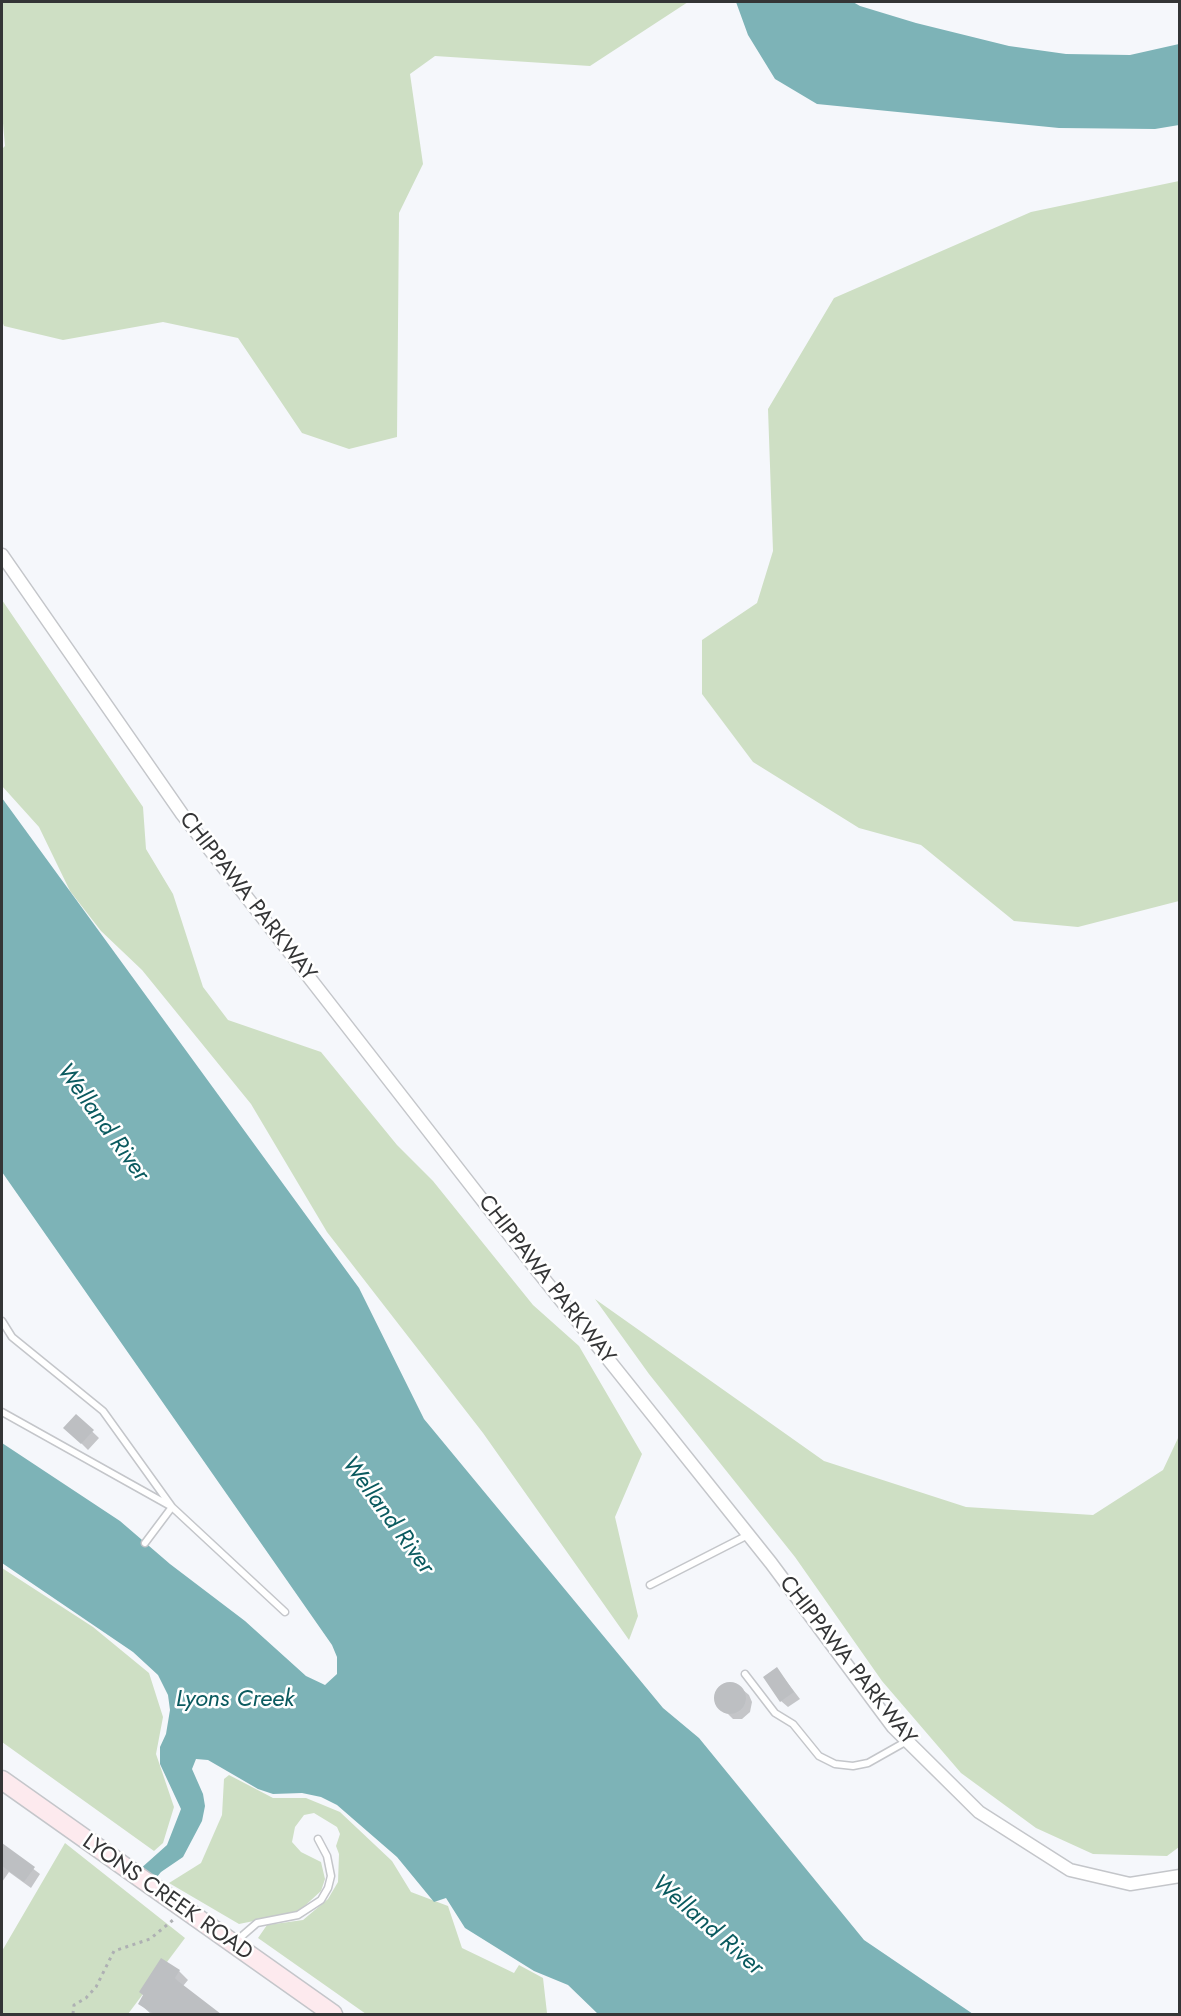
<!DOCTYPE html>
<style>
body{margin:0}
#map{position:relative;width:1181px;height:2016px;overflow:hidden;background:#f5f7fb;font-family:Jost,sans-serif}
canvas{display:block}
.frame{position:absolute;inset:0;border:3px solid #343536;pointer-events:none}
</style>
<div id="map">
<canvas width="1181" height="2016"></canvas>
<div class="frame"></div>
</div>
<script>
const c = document.querySelector('canvas').getContext('2d');
c.lineJoin = 'round';
function fillPath(path, color) { c.fillStyle = color; c.fill(path, 'evenodd'); }
const shape = rows => new Path2D(rows.map(r => 'M' + r).join(''));
function stroke(path, color, width, dash) { c.strokeStyle = color; c.lineWidth = width; c.lineCap = dash ? 'butt' : 'round'; c.setLineDash(dash || []); c.stroke(path); }
function write(font, color, halo, rows, align = 'center') {
  c.font = font + ' Jost,sans-serif'; c.lineWidth = 5; c.setLineDash([]); c.textBaseline = 'middle'; c.strokeStyle = halo; c.fillStyle = color; for (const [text, x, y, turn = 0] of rows) {
    c.save(); c.translate(x, y); c.rotate((+turn || 0) * Math.PI / 180); c.textAlign = isNaN(turn) ? turn : align; if (halo) c.strokeText(text, 0, 0); c.fillText(text, 0, 0); c.restore();
  }
}
const green = shape([
 [2,2,688,2,590,66,435,56,410,74,423,164,399,213,397,437,349,449,302,433,238,338,163,322,63,340,4,326,2,321,2,149,5,146,2,112],
 [1179,181,1179,901,1078,927,1014,921,921,845,859,828,753,762,702,694,702,640,757,603,773,551,768,409,834,298,1031,212],
 [2,600,143,807,146,849,173,894,203,987,228,1020,321,1052,397,1145,433,1181,533,1305,579,1346,642,1454,615,1517,638,1616,629,1640,483,1433,327,1232,251,1104,142,970,101,931,70,891,39,827,2,786],
 [595,1299,824,1461,966,1507,1093,1515,1163,1470,1179,1436,1179,1847,1167,1856,1093,1854,1036,1828,961,1773,882,1681,795,1557,649,1374],
 [2,1568,93,1627,149,1673,163,1717,156,1754,174,1807,163,1843,154,1851,2,1742],
 [229,1775,273,1798,306,1798,340,1812,392,1861,411,1892,448,1906,462,1948,514,1973,519,1965,543,1978,547,2013,550,2014,366,2014,258,1938,267,1925,303,1920,328,1899,338,1882,339,1854,336,1846,340,1834,337,1827,314,1813,304,1815,295,1827,292,1842,301,1852,321,1862,325,1879,321,1891,298,1912,239,1924,169,1883,201,1863,222,1815,224,1779],
 [65,1843,185,1938,128,2014,2,2014,2,1951]
]);
const water = shape([
 [736,2,853,2,860,6,916,23,1009,46,1066,54,1130,55,1179,44,1179,125,1155,129,1059,128,817,104,775,79,748,35],
 [2,798,359,1288,424,1419,663,1708,699,1738,864,1940,973,2014,598,2014,568,1985,534,1971,465,1928,446,1898,434,1902,397,1857,337,1805,321,1797,302,1793,273,1794,258,1789,208,1760,196,1759,192,1769,203,1794,205,1806,202,1821,183,1857,161,1872,152,1883,139,1870,167,1845,181,1809,160,1764,160,1747,166,1734,170,1710,168,1695,158,1675,133,1652,2,1563,2,1443,120,1521,170,1564,245,1621,306,1676,325,1685,337,1674,337,1657,332,1645,2,1172]
]);
const shadow = shape([
 [76,1416,99,1438,88,1450,72,1434],
 [777,1669,800,1699,788,1707,781,1701],
 [736,1684,749,1695,752,1702,750,1712,742,1719,733,1719,716,1702,716,1693,722,1685],
 [2,1845,40,1874,31,1888,9,1872,2,1882],
 [179,1971,188,1980,183,1986,219,2014,151,2014,140,2004]
]);
const building = shape([
 [76,1414,94,1430,81,1444,63,1428],
 [777,1667,794,1692,780,1702,763,1677],
 '714 1698a16 16 0 1 1 32 0a16 16 0 1 1-32 0Z',
 [2,1843,35,1867,24,1882,2,1866],
 [161,1958,180,1970,175,1978,178,1981,221,2014,154,2014,138,2004,143,1995,139,1992]
]);
const path = shape([
 [73,2014,74,2005,86,1998,96,1987,114,1951,150,1939,173,1920]
]);
const service = shape([
 [2,1321,12,1337,103,1411,172,1507,145,1543],
 [2,1412,172,1507,285,1612],
 [650,1585,748,1535],
 [745,1674,775,1713,793,1724,819,1756,835,1764,853,1766,868,1763,907,1741],
 [235,1942,257,1923,298,1915,321,1900,328,1888,331,1876,327,1856,318,1839]
]);
const minor = shape([
 [2,555,182,814,536,1269,771,1563,893,1727,979,1812,1070,1870,1130,1884,1180,1876]
]);
const secondary = shape([
 [2,1780,333,2014]
]);
const streetNames = [
 ["CHIPPAWA PARKWAY",247,897,52],
 ["CHIPPAWA PARKWAY",546,1280,52],
 ["CHIPPAWA PARKWAY",847,1661,52],
 ["LYONS CREEK ROAD",167,1898,35]
];
const waterNames = [
 ["Welland River",102,1123,54],
 ["Welland River",387,1516,54],
 ["Lyons Creek",235,1700],
 ["Welland River",707,1926,41]
];
fillPath(green, '#cedfc4');
fillPath(water, '#7db3b7');
fillPath(shadow, '#0003');
fillPath(building, '#bdbfc2');
stroke(service, '#c4c6ca', 9);
stroke(minor, '#c4c6ca', 15);
stroke(secondary, '#c4c6ca', 21);
stroke(path, '#aeb0b3', 3, [3, 4.5]);
stroke(service, '#fff', 6);
stroke(minor, '#fff', 12);
stroke(secondary, '#fdeaee', 18);
write('22px', '#343536', '#fff', streetNames);
write('italic 24px', '#0a5a5f', '#fff', waterNames);
</script>
